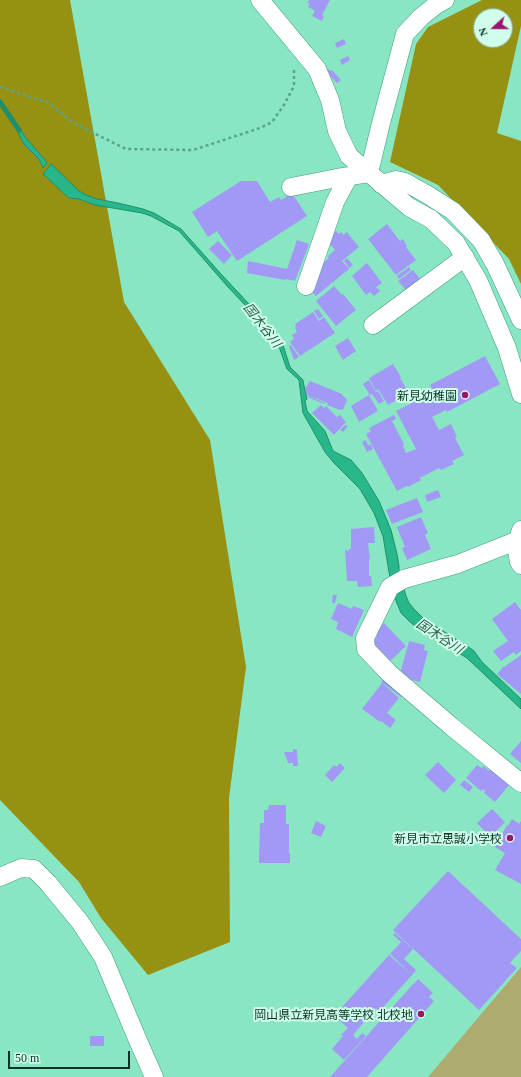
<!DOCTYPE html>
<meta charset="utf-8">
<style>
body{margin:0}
#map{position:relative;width:521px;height:1077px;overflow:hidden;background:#88e7c2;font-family:Georgia,serif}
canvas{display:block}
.north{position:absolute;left:473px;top:8px;width:40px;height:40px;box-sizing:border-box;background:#d1feea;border:1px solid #81ad9b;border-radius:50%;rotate:249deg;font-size:11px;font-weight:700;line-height:16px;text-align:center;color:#093325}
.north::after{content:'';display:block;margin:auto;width:14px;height:18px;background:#99166c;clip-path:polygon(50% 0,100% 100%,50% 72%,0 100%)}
.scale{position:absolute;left:8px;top:1051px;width:122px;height:18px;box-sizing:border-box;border:2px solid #093325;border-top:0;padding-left:5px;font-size:12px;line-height:14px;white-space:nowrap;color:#093325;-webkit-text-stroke:3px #d1feea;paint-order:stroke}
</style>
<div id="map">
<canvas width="521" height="1077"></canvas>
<div class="north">N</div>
<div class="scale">50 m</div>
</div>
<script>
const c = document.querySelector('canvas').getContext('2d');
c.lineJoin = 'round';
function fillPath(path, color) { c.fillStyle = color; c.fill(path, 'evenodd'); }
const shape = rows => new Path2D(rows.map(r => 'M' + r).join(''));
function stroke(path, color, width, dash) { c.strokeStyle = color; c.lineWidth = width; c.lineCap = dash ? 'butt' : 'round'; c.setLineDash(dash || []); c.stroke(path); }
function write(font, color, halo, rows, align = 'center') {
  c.font = font + ' Georgia,"Noto Sans JP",serif'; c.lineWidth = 4; c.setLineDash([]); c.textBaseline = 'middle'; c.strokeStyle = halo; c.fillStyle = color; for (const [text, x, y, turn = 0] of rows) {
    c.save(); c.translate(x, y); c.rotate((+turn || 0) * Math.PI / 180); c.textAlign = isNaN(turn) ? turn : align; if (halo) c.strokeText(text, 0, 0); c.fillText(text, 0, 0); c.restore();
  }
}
const green = shape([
 [521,967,521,1077,428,1077]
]);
const forest = shape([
 [0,0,70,0,124,302,210,440,246,667,229,798,230,942,148,975,101,918,79,882,0,800],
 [482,0,521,0,521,26,497,133,521,141,521,284,509,259,438,185,390,162,416,44,428,27],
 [481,16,505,16,505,40,481,40]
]);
const water = shape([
 [14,121,26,138,45,160,47,163,43,168,39,159,25,145,21,139,14,121],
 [51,164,79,191,86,195,97,199,118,203,143,209,154,213,181,229,221,274,263,319,263,322,282,342,290,367,303,380,303,381,307,399,305,401,307,411,325,431,333,451,351,460,362,473,379,501,391,530,397,554,399,566,399,572,406,596,409,603,415,610,424,619,470,648,474,651,482,662,521,699,521,709,467,658,419,629,410,622,401,613,394,596,389,572,383,536,374,513,360,489,334,463,325,452,303,413,299,380,287,369,278,344,244,304,228,287,179,231,151,216,142,213,95,205,79,199,69,198,43,174,51,164]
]);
const stream = shape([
 [0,102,19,130]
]);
const building = shape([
 [309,0,330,0,322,15,324,16,322,21,312,16,315,11,308,7,310,4,307,3],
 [344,39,346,44,337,48,335,43],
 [348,56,350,60,342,65,340,60],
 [328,69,330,71,332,70,341,80,337,83,328,74,329,73,327,70],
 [241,181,257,181,270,202,279,197,281,200,292,193,307,216,237,261,217,231,208,237,192,212],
 [387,224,400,241,403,239,407,246,406,247,416,260,396,275,368,239],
 [336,231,339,234,341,232,343,235,347,232,359,247,342,261,349,269,316,296,311,291,315,270,329,258,328,256,335,250,326,240],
 [297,240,309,244,295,281,286,279,285,280,247,273,248,261,287,269],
 [218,241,232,255,224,264,209,249],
 [347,258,353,265,349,268,344,261],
 [367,263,382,283,376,287,380,291,374,296,370,292,366,295,352,276],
 [409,267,411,270,399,279,397,276],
 [413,270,420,279,406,290,398,281],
 [334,286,342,295,343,294,356,310,336,326,316,301],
 [318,309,323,316,319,319,314,311],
 [313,312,319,321,324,317,335,333,300,356,290,342,294,339,292,335,297,332,295,327,296,326,295,324],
 [348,338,356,351,343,360,335,346],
 [291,345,299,357,294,360,289,346],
 [485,356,500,384,447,412,446,410,432,417,439,430,451,424,457,437,455,438,464,455,452,461,454,464,441,470,439,468,420,478,421,480,408,487,407,486,397,491,366,434,371,431,369,428,394,415,396,419,392,421,404,444,403,446,406,453,416,449,396,411,434,392,430,385],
 [393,364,401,377,400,378,409,393,388,405,378,389,376,391,369,378],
 [369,380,376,392,378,391,384,401,379,404,372,394,370,395,363,384],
 [310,381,342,394,342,395,346,398,346,399,347,400,343,410,341,409,340,410,327,405,328,403,307,395,305,389],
 [369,395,378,411,359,422,351,406],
 [309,396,325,403,324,404,308,397],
 [321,405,324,408,326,406,337,417,340,415,346,422,334,435,312,413],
 [345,425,348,426,343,432,340,430],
 [366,440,368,445,371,444,373,449,367,452,362,442],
 [438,490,441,497,427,502,425,495],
 [417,498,423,512,392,524,386,510],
 [421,517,428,533,425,535,431,549,407,560,402,548,405,547,397,527],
 [374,527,375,543,368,543,370,559,369,559,369,576,371,576,372,586,358,587,357,581,347,581,345,550,349,551,349,549,351,549,351,529],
 [333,595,337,595,335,603,332,603],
 [515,602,521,610,521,651,516,655,514,652,501,661,493,651,508,641,492,619],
 [338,603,352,609,353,606,364,610,352,637,336,629,338,622,331,619],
 [384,623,406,646,389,662,372,642,377,637,374,633],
 [409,641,425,645,424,650,428,651,420,682,399,677],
 [521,655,521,694,497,674,503,667,504,667],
 [385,678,404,693,401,697,381,682],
 [382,683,399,698,387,713,396,720,390,728,381,721,380,722,362,709],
 [521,741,521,763,510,754],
 [293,749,297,750,298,766,293,766,293,763,288,763,284,752,293,752],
 [438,762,456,780,444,793,425,775],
 [340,763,345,768,332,782,325,775,334,765,336,767],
 [477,765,482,768,484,766,489,771,490,769,509,785,495,802,484,793,485,791,483,789,481,791,466,778],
 [464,780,473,787,469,792,460,785],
 [269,805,286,805,286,824,289,824,289,853,290,854,290,863,259,863,260,823,264,823,264,810,268,810],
 [492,809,505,822,490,837,477,823],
 [512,819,519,824,521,821,521,884,495,870,505,853,495,847,507,825,508,826],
 [316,821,326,826,321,837,311,833],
 [448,871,521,939,521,951,510,963,517,968,479,1010,393,930],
 [395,933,413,949,404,959,416,970,412,975,390,954,401,942,393,935],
 [389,955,412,975,379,1012,376,1008,353,1035,357,1039,362,1033,366,1036,344,1060,332,1049,343,1036,341,1035,348,1028,334,1016],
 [418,979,433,993,429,997,434,1001,367,1077,330,1077,414,983,414,984],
 [90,1036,104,1036,104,1046,90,1046]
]);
const path = shape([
 [0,87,49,103,75,124,126,149,193,150,260,128,272,122,284,105,294,86,294,71,293,68]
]);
const minor = shape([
 [260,0,317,69,330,100,337,131,349,156,409,207,431,219,456,243,478,280,507,348,521,394],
 [381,184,396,180,405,182,428,195,453,211,481,240,495,264,521,320],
 [291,187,337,178,369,173,381,123,405,34,421,17,436,5,445,0],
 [306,286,335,202,349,176],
 [373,325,465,257],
 [521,530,518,540,517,550,519,562,521,565],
 [518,540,458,564,404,579,390,587,365,638,366,649,389,673,451,726,521,783],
 [0,877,21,868,34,869,48,883,80,922,103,957,136,1036,154,1077]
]);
const markers = [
 [465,395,4,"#99166c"],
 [510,838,4,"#99166c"],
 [421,1014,4,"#99166c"]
];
const poiNames = [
 ["新見幼稚園",457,395],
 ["新見市立思誠小学校",502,838],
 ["岡山県立新見高等学校 北校地",413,1014]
];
const waterNames = [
 ["国木谷川",263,325,52],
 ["国木谷川",440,636,33]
];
fillPath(green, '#adab6f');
fillPath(forest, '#979113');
fillPath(water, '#28b68b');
stroke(water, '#1f8f6c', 1);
stroke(stream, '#1f8f6c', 5);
fillPath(building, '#a299f6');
stroke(minor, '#3a9c7b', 19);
stroke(path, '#5aa589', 2.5, [3, 3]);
stroke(minor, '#fff', 18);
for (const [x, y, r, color] of markers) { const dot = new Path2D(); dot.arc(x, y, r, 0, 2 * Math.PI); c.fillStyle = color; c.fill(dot); stroke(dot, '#d1feea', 1.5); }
write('12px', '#093325', '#d1feea', poiNames, 'right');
write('italic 13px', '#2b5f4c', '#d1feea', waterNames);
</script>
